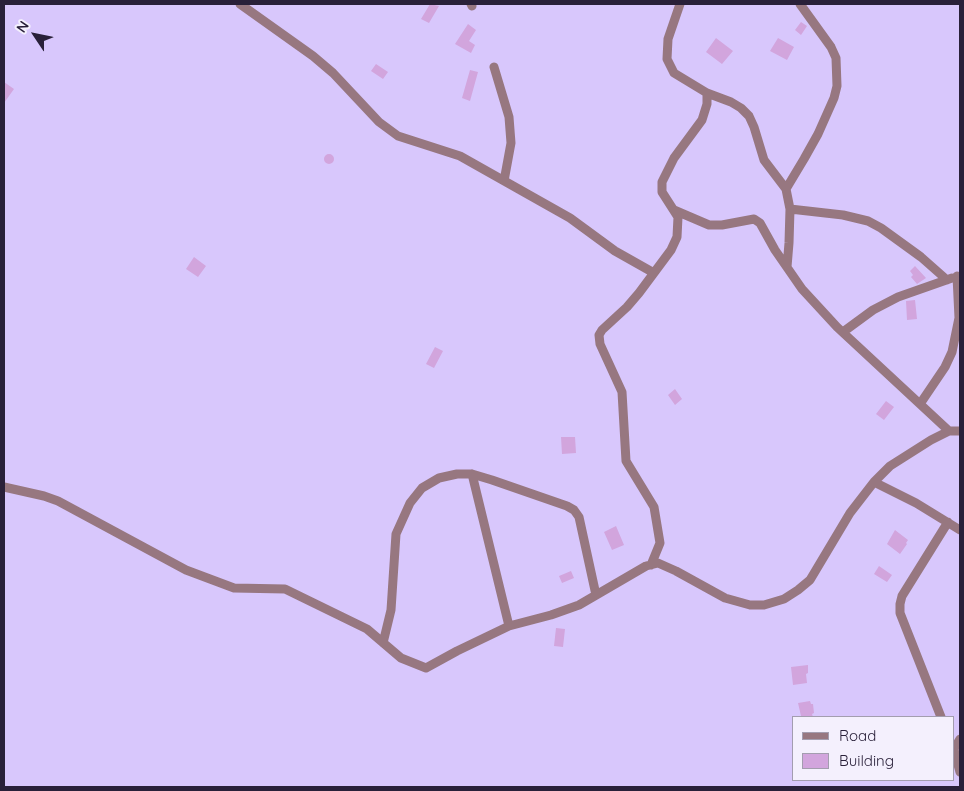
<!DOCTYPE html>
<style>
body{margin:0}
#map{position:relative;width:964px;height:791px;overflow:hidden;background:#d8c7fc;font-family:Quicksand,sans-serif}
canvas{display:block}
.frame{position:absolute;inset:0;border:5px solid #292039;pointer-events:none}
.legend{position:absolute;left:792px;top:716px;width:162px;height:65px;box-sizing:border-box;background:#f4f0fd;border:1px solid #a39daf;margin:0;padding:6px 9px;list-style:none;font-size:15px;color:#292039}
.legend li{display:flex;align-items:center;gap:10px;height:25px}
.legend b{width:25px;border:1px solid #a39daf}
.north{position:absolute;left:10px;top:10px;width:50px;height:50px;-webkit-text-stroke:4px #f4f0fd;paint-order:stroke;rotate:304deg;font-size:14px;font-weight:700;line-height:20px;text-align:center;color:#292039}
.north::after{content:'';display:block;margin:auto;width:18px;height:22px;background:#292039;clip-path:polygon(50% 0,100% 100%,50% 72%,0 100%)}
</style>
<div id="map">
<canvas width="964" height="791"></canvas>
<div class="frame"></div>
<ul class="legend">
<li><b style="height:6px;background:#977780"></b>Road</li>
<li><b style="height:14px;background:#d2a5dd"></b>Building</li>
</ul>
<div class="north">N</div>
</div>
<script>
const c = document.querySelector('canvas').getContext('2d');
c.lineJoin = 'round';
function fillPath(path, color) { c.fillStyle = color; c.fill(path, 'evenodd'); }
const shape = rows => new Path2D(rows.map(r => 'M' + r).join(''));
function stroke(path, color, width, dash) { c.strokeStyle = color; c.lineWidth = width; c.lineCap = dash ? 'butt' : 'round'; c.setLineDash(dash || []); c.stroke(path); }
const building = shape([
 [430,4,439,6,429,23,421,19],
 [801,22,807,26,801,35,795,30],
 [468,24,476,30,469,41,475,45,471,53,455,44],
 [716,38,733,51,722,64,706,52],
 [778,38,794,47,787,60,770,51],
 [376,64,388,72,383,79,371,71],
 [470,70,478,72,470,101,462,98],
 [4,82,14,89,4,103],
 '324 159a5 5 0 1 1 10 0a5 5 0 1 1-10 0Z',
 [194,257,206,266,198,277,186,269],
 [915,266,926,278,917,284,911,277,913,275,910,271],
 [915,300,917,319,907,320,906,301],
 [435,347,443,351,434,368,426,364],
 [675,389,682,399,675,405,668,395],
 [886,401,894,407,884,420,876,414],
 [561,437,575,437,576,453,562,454],
 [616,526,624,545,612,550,604,532],
 [895,530,908,540,906,543,907,544,900,554,887,544],
 [879,566,892,575,887,582,874,574],
 [571,571,574,578,562,583,559,576],
 [556,628,565,629,563,647,554,646],
 [808,665,808,673,806,674,807,683,793,685,791,667],
 [810,701,811,704,813,704,814,713,812,714,813,717,801,716,798,703]
]);
const minor = shape([
 [240,4,313,56,333,73,379,122,398,136,460,156,570,218,615,251,654,273],
 [471,4,472,6],
 [494,67,509,117,511,143,504,181],
 [707,93,731,102,741,108,749,116,754,127,764,160,786,189,790,209,789,243,787,267],
 [786,189,804,159,818,134,834,98,837,86,836,58,831,47,800,4],
 [790,209,843,215,868,221,881,228,921,257,947,280],
 [674,210,709,225,722,225,754,219,760,223,775,250,802,289,837,327,949,431],
 [843,332,873,310,898,297,952,278],
 [920,404,945,367,952,352,959,318,957,276],
 [472,474,509,626],
 [874,482,916,503,960,530],
 [4,487,44,496,58,501,186,570,234,588,285,589,367,629,401,658,426,668,457,651,509,626,551,615,579,605,646,566,658,563,676,571,725,598,750,605,764,605,784,599,798,590,810,580,850,513,874,482,890,466,931,440,949,431,960,431],
 [651,565,660,543,654,507,626,461,622,392,600,344,599,335,602,330,627,307,639,293,671,250,677,237,678,217,662,192,662,182,674,158,702,120,707,104,707,93,674,73,667,59,668,39,680,4],
 [383,643,391,610,396,534,410,503,422,488,439,478,457,474,472,474,492,480,567,506,574,510,579,517,596,595],
 [941,717,900,613,900,604,902,596,948,522],
 [953,746,960,772],
 [954,749,960,739]
]);
fillPath(building, '#d2a5dd');
stroke(minor, '#977780', 9);
</script>
